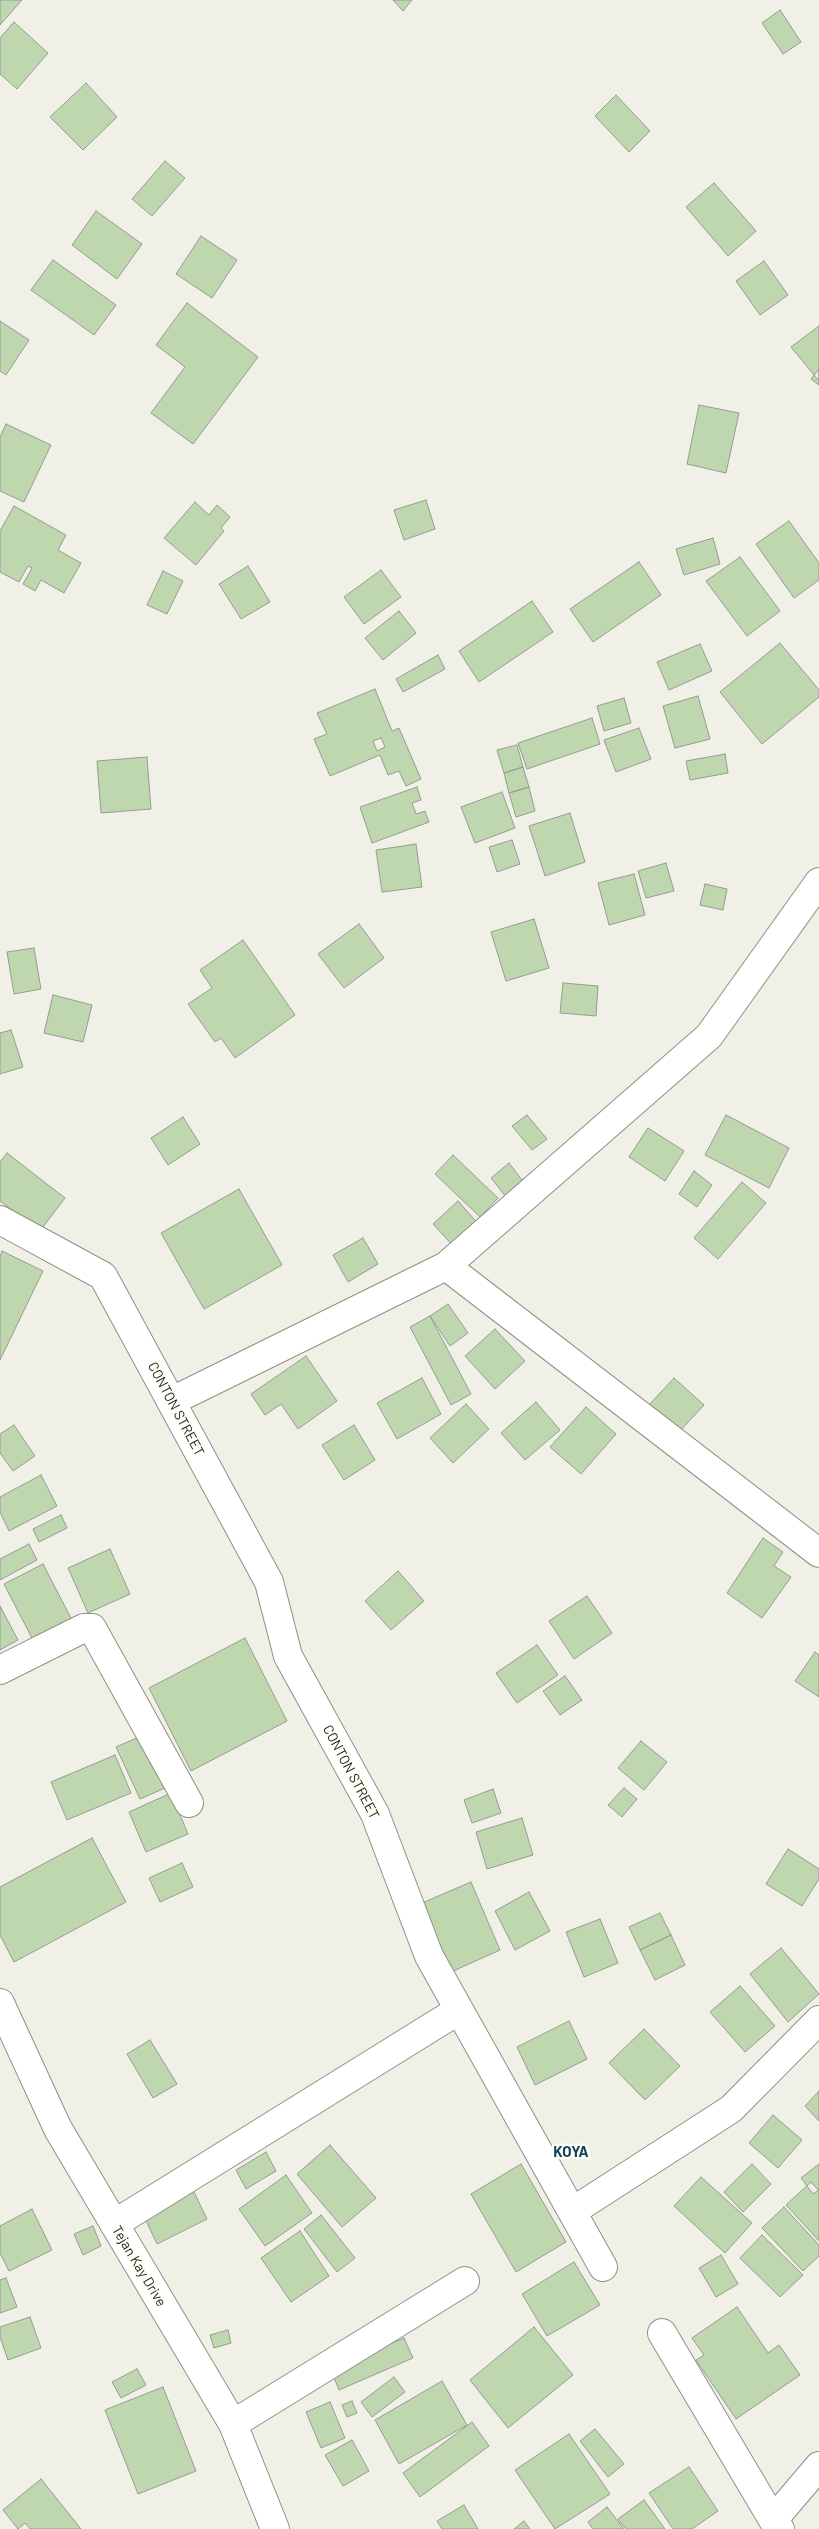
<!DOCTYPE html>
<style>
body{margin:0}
canvas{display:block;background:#f1f0e7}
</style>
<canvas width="819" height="2529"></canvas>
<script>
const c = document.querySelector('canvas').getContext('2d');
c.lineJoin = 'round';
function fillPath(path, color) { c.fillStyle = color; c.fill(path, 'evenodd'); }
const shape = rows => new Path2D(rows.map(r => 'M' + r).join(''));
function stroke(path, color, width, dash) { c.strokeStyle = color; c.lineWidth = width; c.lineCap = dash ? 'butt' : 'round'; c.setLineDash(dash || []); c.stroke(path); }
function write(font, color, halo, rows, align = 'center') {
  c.font = font + ' Barlow,sans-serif'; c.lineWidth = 5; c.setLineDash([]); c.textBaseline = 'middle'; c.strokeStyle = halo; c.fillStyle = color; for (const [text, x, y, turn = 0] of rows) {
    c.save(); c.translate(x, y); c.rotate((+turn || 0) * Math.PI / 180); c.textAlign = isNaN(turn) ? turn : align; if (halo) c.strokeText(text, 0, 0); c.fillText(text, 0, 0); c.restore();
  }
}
const building = shape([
 [0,0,22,0,0,25,0,0],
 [393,0,412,0,403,11,393,0],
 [780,10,801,42,783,54,762,23,780,10],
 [14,22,48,53,17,89,0,74,0,38,14,22],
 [86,83,117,117,83,150,50,117,86,83],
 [616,95,650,131,629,152,595,116,616,95],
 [165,161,185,178,152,216,132,199,165,161],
 [714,183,756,231,728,256,686,207,714,183],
 [96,211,142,244,117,279,72,245,96,211],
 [201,236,237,260,212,298,176,274,201,236],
 [53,260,116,305,94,335,31,290,53,260],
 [764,261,788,295,760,315,736,281,764,261],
 [187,303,258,357,193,444,151,413,185,367,156,345,187,303],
 [0,321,29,340,6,375,0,371,0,321],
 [819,326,819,381,791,347,819,326],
 [819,369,819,385,811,379,819,369],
 [699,405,739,413,726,473,687,464,699,405],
 [6,424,51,445,24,502,0,491,0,437,6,424],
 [426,500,435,529,404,540,394,510,426,500],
 [195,502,209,515,217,505,230,517,221,528,224,531,196,565,164,538,195,502],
 [14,506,66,535,58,550,81,563,64,593,41,580,35,591,23,584,32,568,28,566,19,582,0,572,0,531,14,506],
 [789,521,819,563,819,580,794,598,756,544,789,521],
 [713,538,720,564,684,575,676,549,713,538],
 [740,557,780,611,747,636,706,581,740,557],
 [639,562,661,595,593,642,570,609,639,562],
 [248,566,270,602,241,619,219,584,248,566],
 [381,570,401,597,364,624,344,597,381,570],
 [163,571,183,581,167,614,147,605,163,571],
 [532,601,553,632,479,682,459,651,532,601],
 [399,611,416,633,383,660,365,638,399,611],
 [780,643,819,690,819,697,762,744,720,692,780,643],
 [700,644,712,671,669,690,657,662,700,644],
 [438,655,445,669,403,692,396,679,438,655],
 [375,689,392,731,399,728,421,779,406,786,399,771,388,775,380,755,330,776,314,739,327,734,317,713,375,689],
 [381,738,385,747,377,751,373,741,381,738],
 [698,696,710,739,675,748,663,706,698,696],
 [624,698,631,723,604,731,597,706,624,698],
 [592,718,600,744,527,769,518,743,592,718],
 [639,728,651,759,616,772,604,740,639,728],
 [517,745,523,767,504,773,497,750,517,745],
 [725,754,728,773,690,780,686,761,725,754],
 [147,757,151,809,101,813,97,761,147,757],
 [523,767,529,787,509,793,504,773,523,767],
 [417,787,421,800,412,803,416,814,425,811,429,822,372,843,360,807,417,787],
 [529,787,535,811,516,817,509,793,529,787],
 [502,792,515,828,475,843,461,807,502,792],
 [570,813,585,862,545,876,529,826,570,813],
 [512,840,520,864,497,872,489,847,512,840],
 [416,844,422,887,382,892,376,850,416,844],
 [666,863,674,891,646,898,638,871,666,863],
 [634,874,645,915,609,925,598,883,634,874],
 [705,884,727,889,723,910,700,905,705,884],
 [534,919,549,968,506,981,491,932,534,919],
 [359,924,384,958,344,988,318,954,359,924],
 [243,940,295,1015,235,1058,221,1038,215,1042,188,1004,212,988,200,970,243,940],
 [34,948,41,989,14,994,7,952,34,948],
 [563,983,598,986,596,1016,560,1013,563,983],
 [53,995,92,1005,83,1042,44,1033,53,995],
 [11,1030,23,1067,0,1074,0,1033,11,1030],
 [527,1115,547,1139,532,1150,512,1126,527,1115],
 [726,1115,789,1148,769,1188,705,1155,726,1115],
 [183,1117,200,1144,168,1165,151,1138,183,1117],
 [648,1128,684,1151,665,1181,629,1157,648,1128],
 [7,1153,65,1198,40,1231,0,1201,0,1162,7,1153],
 [453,1155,498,1198,480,1217,435,1174,453,1155],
 [509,1163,525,1184,507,1198,491,1178,509,1163],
 [694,1171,712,1185,697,1207,679,1194,694,1171],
 [742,1182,766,1203,718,1259,694,1238,742,1182],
 [239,1189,282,1265,204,1309,161,1233,239,1189],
 [458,1201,481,1227,456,1249,433,1224,458,1201],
 [363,1238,378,1264,348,1282,333,1255,363,1238],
 [2,1251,43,1271,0,1360,0,1257,2,1251],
 [448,1304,468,1333,450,1346,430,1316,448,1304],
 [430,1316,471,1394,451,1405,410,1327,430,1316],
 [495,1329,525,1361,495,1389,465,1356,495,1329],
 [306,1356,337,1401,298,1429,281,1404,265,1415,251,1394,306,1356],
 [422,1378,441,1414,397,1439,377,1403,422,1378],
 [674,1378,704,1405,678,1433,648,1406,674,1378],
 [536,1402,560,1430,525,1460,501,1433,536,1402],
 [466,1404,489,1429,453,1463,430,1438,466,1404],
 [586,1407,616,1434,581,1474,550,1447,586,1407],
 [14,1425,35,1456,13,1471,0,1453,0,1434,14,1425],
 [354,1425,375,1460,344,1480,322,1445,354,1425],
 [41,1475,57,1506,9,1531,0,1512,0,1497,41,1475],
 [61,1515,67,1528,39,1542,33,1529,61,1515],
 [763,1538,783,1552,774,1566,791,1577,762,1618,727,1593,763,1538],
 [29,1544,37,1560,0,1580,0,1559,29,1544],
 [110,1549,130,1594,88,1613,68,1568,110,1549],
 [43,1564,73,1622,34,1642,4,1584,43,1564],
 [398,1571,424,1601,391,1630,365,1601,398,1571],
 [587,1596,612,1633,574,1659,549,1621,587,1596],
 [0,1606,18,1640,0,1650,0,1606],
 [245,1638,287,1721,191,1771,149,1688,245,1638],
 [537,1645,558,1675,517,1703,496,1673,537,1645],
 [815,1652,819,1655,819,1697,795,1681,815,1652],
 [565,1676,582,1700,560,1715,543,1691,565,1676],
 [141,1736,165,1788,140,1799,116,1747,141,1736],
 [641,1741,667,1762,644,1790,618,1768,641,1741],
 [115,1755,131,1793,67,1820,51,1782,115,1755],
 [624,1788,637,1799,622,1817,608,1805,624,1788],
 [493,1789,501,1813,472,1823,464,1800,493,1789],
 [171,1793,188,1834,146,1852,129,1812,171,1793],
 [522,1818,533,1855,487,1869,476,1832,522,1818],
 [92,1838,126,1902,14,1962,0,1935,0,1887,92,1838],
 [788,1849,819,1869,819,1879,802,1906,766,1884,788,1849],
 [182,1863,193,1887,160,1902,149,1878,182,1863],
 [471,1882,500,1950,451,1972,422,1903,471,1882],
 [529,1892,550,1931,515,1950,495,1911,529,1892],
 [660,1913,671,1935,640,1950,629,1927,660,1913],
 [600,1919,618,1963,584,1977,566,1932,600,1919],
 [671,1935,685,1965,655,1980,640,1950,671,1935],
 [781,1948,819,1994,788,2022,750,1974,781,1948],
 [740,1986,775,2026,745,2052,710,2012,740,1986],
 [569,2021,587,2059,535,2085,517,2047,569,2021],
 [644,2029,680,2066,645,2100,609,2063,644,2029],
 [150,2040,177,2084,153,2098,127,2054,150,2040],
 [819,2091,819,2121,805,2106,819,2091],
 [773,2115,802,2140,778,2168,749,2143,773,2115],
 [330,2145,376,2198,342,2227,297,2174,330,2145],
 [266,2152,276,2171,246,2189,236,2170,266,2152],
 [521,2164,566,2242,516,2272,471,2194,521,2164],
 [752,2164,771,2184,743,2212,724,2192,752,2164],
 [819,2164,819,2190,813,2194,801,2178,819,2164],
 [286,2175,312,2213,265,2246,239,2209,286,2175],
 [701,2177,752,2223,725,2253,674,2206,701,2177],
 [811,2182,819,2191,819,2241,786,2205,811,2182],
 [192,2188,207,2219,157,2244,142,2212,192,2188],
 [784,2207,819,2245,819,2256,803,2271,762,2228,784,2207],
 [32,2209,52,2250,9,2271,0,2253,0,2226,32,2209],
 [321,2215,355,2258,337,2272,304,2229,321,2215],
 [93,2226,101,2246,83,2255,74,2234,93,2226],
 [300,2231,329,2276,291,2302,261,2258,300,2231],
 [762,2235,803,2275,780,2297,740,2258,762,2235],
 [721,2255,738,2284,716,2297,699,2268,721,2255],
 [574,2262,600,2305,547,2336,522,2294,574,2262],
 [6,2278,17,2307,0,2313,0,2280,6,2278],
 [737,2307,768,2353,779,2345,800,2375,736,2419,696,2360,704,2355,692,2338,737,2307],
 [30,2317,41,2348,8,2360,0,2337,0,2327,30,2317],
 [534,2327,573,2375,508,2428,470,2380,534,2327],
 [228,2330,231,2343,214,2348,210,2335,228,2330],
 [404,2338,413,2358,339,2390,331,2370,404,2338],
 [137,2369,146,2385,121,2398,112,2382,137,2369],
 [394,2377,405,2392,372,2417,361,2402,394,2377],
 [442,2381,467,2425,399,2464,375,2420,442,2381],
 [163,2387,196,2471,138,2494,105,2410,163,2387],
 [352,2401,357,2413,347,2417,342,2405,352,2401],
 [330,2402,345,2438,321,2448,306,2412,330,2402],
 [472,2422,489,2446,420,2497,403,2473,472,2422],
 [595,2429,624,2464,608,2477,580,2441,595,2429],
 [569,2434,610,2494,555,2529,515,2470,569,2434],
 [352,2440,369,2471,343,2486,325,2455,352,2440],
 [689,2467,718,2511,692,2529,673,2529,649,2493,689,2467],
 [41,2479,81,2529,30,2529,25,2523,18,2529,3,2510,41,2479],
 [644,2500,665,2529,626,2529,618,2519,644,2500],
 [464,2505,478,2529,442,2529,437,2521,464,2505],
 [607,2507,624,2529,593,2529,588,2522,607,2507],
 [524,2521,530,2529,514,2529,524,2521]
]);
const minor = shape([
 [0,1220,103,1276,269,1582,288,1656,375,1814,429,1956,603,2267],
 [446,1266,819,1553],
 [172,1401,446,1266,709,1036,819,882],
 [0,1670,84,1628,92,1628,189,1803],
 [0,2003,58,2129,233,2424,275,2529],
 [573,2211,731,2109,819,2020],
 [114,2224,459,2010],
 [662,2333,773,2520],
 [233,2424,465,2281],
 [780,2529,773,2520,819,2466]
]);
const streetNames = [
 ["CONTON STREET",176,1409,62],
 ["CONTON STREET",351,1772,62],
 ["Tejan Kay Drive",139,2266,59]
];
const neighbourhoodNames = [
 ["KOYA",571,2152]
];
fillPath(building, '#bfd7ae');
stroke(building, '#969b93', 1);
stroke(minor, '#909087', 30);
stroke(minor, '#fff', 28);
write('14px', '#242420', '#fefef4', streetNames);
write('bold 15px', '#0e4466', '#fefef4', neighbourhoodNames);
</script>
